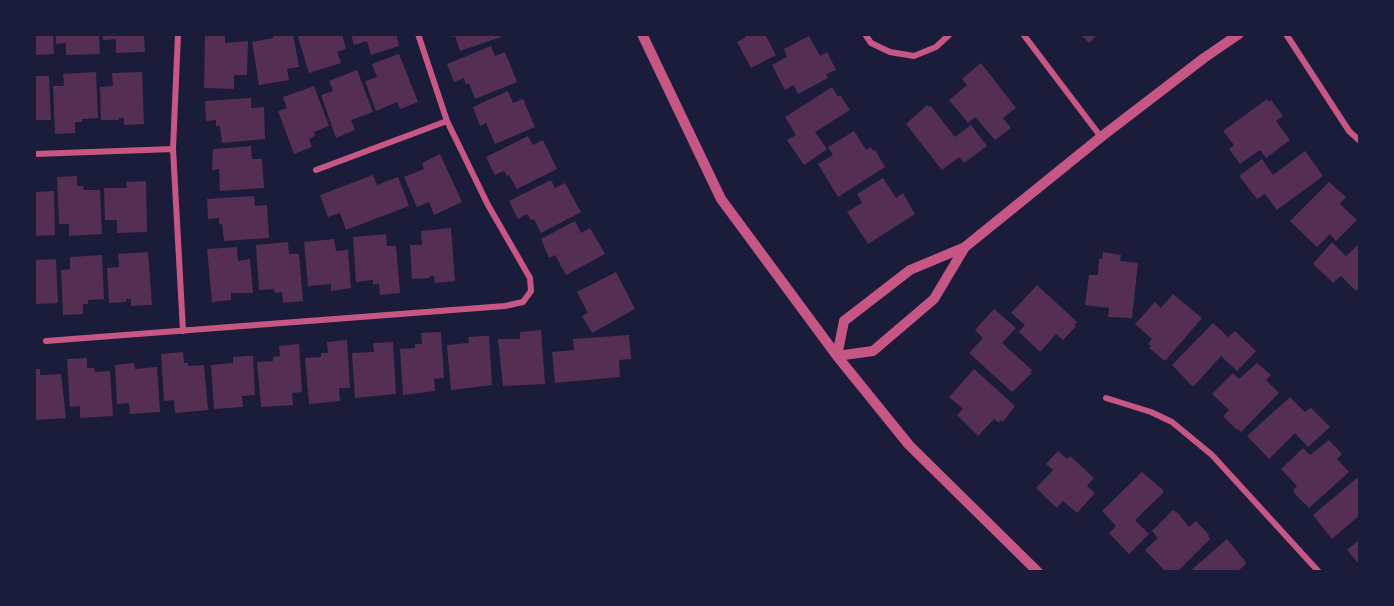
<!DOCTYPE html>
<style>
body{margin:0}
#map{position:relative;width:1394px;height:606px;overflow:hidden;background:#1b1b3a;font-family:"Fira Sans Condensed",sans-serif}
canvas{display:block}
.frame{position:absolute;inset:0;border:36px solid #1b1b3a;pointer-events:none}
</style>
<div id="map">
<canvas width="1394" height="606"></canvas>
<div class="frame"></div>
</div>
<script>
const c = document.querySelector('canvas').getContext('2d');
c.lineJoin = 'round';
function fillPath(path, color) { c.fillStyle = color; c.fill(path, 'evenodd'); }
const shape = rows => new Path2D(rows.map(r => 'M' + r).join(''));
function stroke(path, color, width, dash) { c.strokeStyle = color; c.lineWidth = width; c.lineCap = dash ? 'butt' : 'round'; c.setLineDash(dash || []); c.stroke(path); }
const building = shape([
 [34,34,53,34,54,54,34,55],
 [56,34,99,34,100,54,66,55,66,43,56,44],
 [103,34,144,34,145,52,116,53,116,39,103,40],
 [205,34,225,35,225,43,248,41,247,75,234,75,234,89,204,88],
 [273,34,293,34,299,67,287,69,289,80,259,85,252,42,273,38],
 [297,34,342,34,346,49,337,52,341,63,309,73],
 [351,34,396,34,399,46,371,55,367,41,354,45],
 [450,34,500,34,501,37,460,51,455,36,451,37],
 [744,34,770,34,766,36,776,55,751,68,737,42,746,37],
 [1080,34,1098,34,1089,43],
 [809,36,820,56,827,52,836,70,826,74,828,78,798,94,794,85,785,90,772,65,787,57,784,49],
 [491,46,495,56,505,52,517,82,475,99,469,83,466,85,464,78,454,82,447,64],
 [399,54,418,102,400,109,397,102,376,111,365,81,377,77,372,64],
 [981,63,1016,108,1003,118,1011,128,995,140,975,117,968,123,949,100,967,85,962,79],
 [357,70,373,112,351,120,355,130,336,138,321,95,333,91,329,81],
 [96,72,98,118,82,119,82,122,75,122,75,133,55,134,53,86,64,86,63,74],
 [142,72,144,124,124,125,124,118,119,118,119,120,101,120,100,87,113,86,112,73],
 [34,76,49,76,51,120,34,120],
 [314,86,329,126,314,132,315,136,309,139,312,147,294,154,278,111,287,108,283,97],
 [832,87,838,97,840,95,850,110,815,132,827,149,804,165,787,140,796,135,785,117],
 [508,91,513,103,523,99,535,127,495,144,486,123,480,126,473,107],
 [251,98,251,108,264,107,265,139,222,143,220,126,216,126,216,120,206,121,205,101],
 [1267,99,1269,102,1271,100,1283,116,1276,121,1290,140,1266,158,1260,150,1240,164,1229,149,1234,145,1223,131],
 [927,105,929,107,930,105,955,137,971,125,987,146,964,163,959,157,942,170,906,124],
 [854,131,866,150,871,147,873,151,875,150,885,167,838,197,818,164,833,155,828,147],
 [528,136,533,145,543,140,557,169,517,189,509,175,507,176,504,171,495,175,486,157],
 [251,146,252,159,262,159,264,188,220,191,219,169,212,170,213,149],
 [1305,151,1323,176,1277,210,1265,194,1257,199,1239,176,1262,159,1273,175],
 [440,154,462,202,434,215,429,202,417,207,404,177,424,169,422,163],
 [373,175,377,185,398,177,409,206,346,230,340,213,328,217,320,195],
 [77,176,77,186,83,186,84,190,100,190,102,234,69,236,69,224,59,224,57,177],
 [883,178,896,198,903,193,915,214,868,244,847,212,862,203,857,194],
 [551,180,555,188,565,183,581,212,541,233,534,219,531,220,527,214,518,219,509,201],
 [146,181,147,232,117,233,117,220,105,220,104,188,127,188,126,182],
 [1329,182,1346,197,1340,204,1357,220,1336,241,1330,234,1317,247,1290,221],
 [54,191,55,235,34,236,34,192],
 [254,196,255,206,267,205,269,238,224,241,222,224,219,224,219,218,208,219,207,199],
 [575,221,581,233,590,228,605,254,566,275,555,255,549,258,541,239],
 [451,228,455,281,435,283,434,276,429,276,430,278,412,279,410,245,422,245,421,231],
 [386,234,387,246,396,246,400,293,380,295,379,284,373,284,373,280,356,282,353,237],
 [334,239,336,251,348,250,351,288,331,291,331,284,308,286,304,242],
 [288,242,289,254,299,254,303,301,283,303,282,292,275,293,274,289,259,290,256,245],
 [1332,242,1346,256,1360,243,1360,287,1356,291,1341,276,1333,283,1313,264],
 [237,247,238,261,250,259,253,293,231,293,231,300,212,302,207,249],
 [148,252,152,305,131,306,131,299,126,299,126,302,109,303,107,268,119,267,118,254],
 [1103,252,1121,255,1120,261,1138,263,1132,318,1108,317,1109,308,1085,305,1089,275,1098,275,1099,259,1102,259],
 [102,255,104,299,88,300,88,304,83,304,83,314,63,315,61,270,70,269,70,257],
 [56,259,58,303,34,304,34,260],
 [616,272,635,309,592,333,582,316,588,313,577,292],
 [1037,285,1077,322,1074,325,1076,326,1063,340,1056,334,1040,352,1019,332,1025,325,1011,313],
 [1173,294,1202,318,1165,361,1149,348,1151,346,1148,344,1152,339,1135,324,1155,302,1161,308],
 [994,309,1016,328,1002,343,1032,370,1030,372,1032,373,1012,392,969,353,983,338,975,330],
 [1213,323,1228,337,1235,331,1256,351,1237,371,1221,356,1194,386,1191,385,1172,365],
 [541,330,545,384,503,386,498,339,520,339,520,332],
 [441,332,444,378,434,379,435,391,403,395,400,349,415,348,415,344,422,344,421,333],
 [629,335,631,359,619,360,620,377,555,383,552,352,574,350,573,339],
 [483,336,489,336,492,385,451,390,447,345,469,343,468,337],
 [347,340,350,388,339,388,340,401,309,404,305,358,321,357,321,353,328,353,327,342],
 [393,342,396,394,355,398,352,353,374,352,373,343],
 [299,344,302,392,292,393,293,405,261,407,257,362,273,361,273,357,280,356,279,346],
 [183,352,184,363,188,363,188,366,204,365,208,410,175,413,174,400,164,401,161,354],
 [247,356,253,356,255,395,242,396,243,407,214,409,211,365,233,363,233,357],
 [87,358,87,368,94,368,95,372,110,371,113,416,80,418,80,406,70,407,67,359],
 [134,363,135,369,157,367,160,412,130,414,129,403,117,404,115,365],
 [1257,363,1271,375,1266,380,1279,393,1241,432,1238,429,1237,430,1223,416,1229,410,1212,394,1233,373,1239,379],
 [34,369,40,369,40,375,61,374,66,418,36,420],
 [974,369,1015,406,1003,422,1001,420,999,423,994,419,978,436,957,415,963,409,949,397],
 [1290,397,1305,412,1311,408,1330,427,1308,447,1295,433,1269,459,1247,436],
 [1329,440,1342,454,1337,459,1349,472,1309,508,1295,494,1293,490,1297,486,1281,469,1303,448,1310,455],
 [1058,451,1067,459,1070,456,1094,478,1087,486,1095,493,1077,513,1063,501,1057,508,1036,488,1053,470,1046,464],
 [1142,472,1163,490,1163,493,1135,520,1149,534,1129,554,1109,533,1116,526,1102,511],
 [1357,478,1360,481,1360,515,1332,539,1313,515],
 [1173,510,1178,513,1189,527,1196,521,1209,535,1208,536,1210,539,1177,572,1166,572,1145,550,1158,538,1152,531],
 [1227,539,1245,561,1246,564,1237,572,1189,572],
 [1360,539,1360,565,1347,550]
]);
const minor = shape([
 [178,34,173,149,183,331],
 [865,34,871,43,890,52,914,56,936,47,950,34],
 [1023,34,1101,137],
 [1286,34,1349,131,1360,141],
 [35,154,173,149],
 [316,170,447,121],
 [46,341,505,306,523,302,531,291,530,278,488,205,447,121,418,34],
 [1106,398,1151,412,1172,422,1212,455,1319,572]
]);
const tertiary = shape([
 [642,34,721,199,837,356,909,445,1038,572],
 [837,356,844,321,910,270,965,247,1101,137,1204,58,1239,34],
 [837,356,873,351,934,299,965,247]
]);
fillPath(building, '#542f53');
stroke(minor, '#c65784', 6);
stroke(tertiary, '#c65784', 10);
</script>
